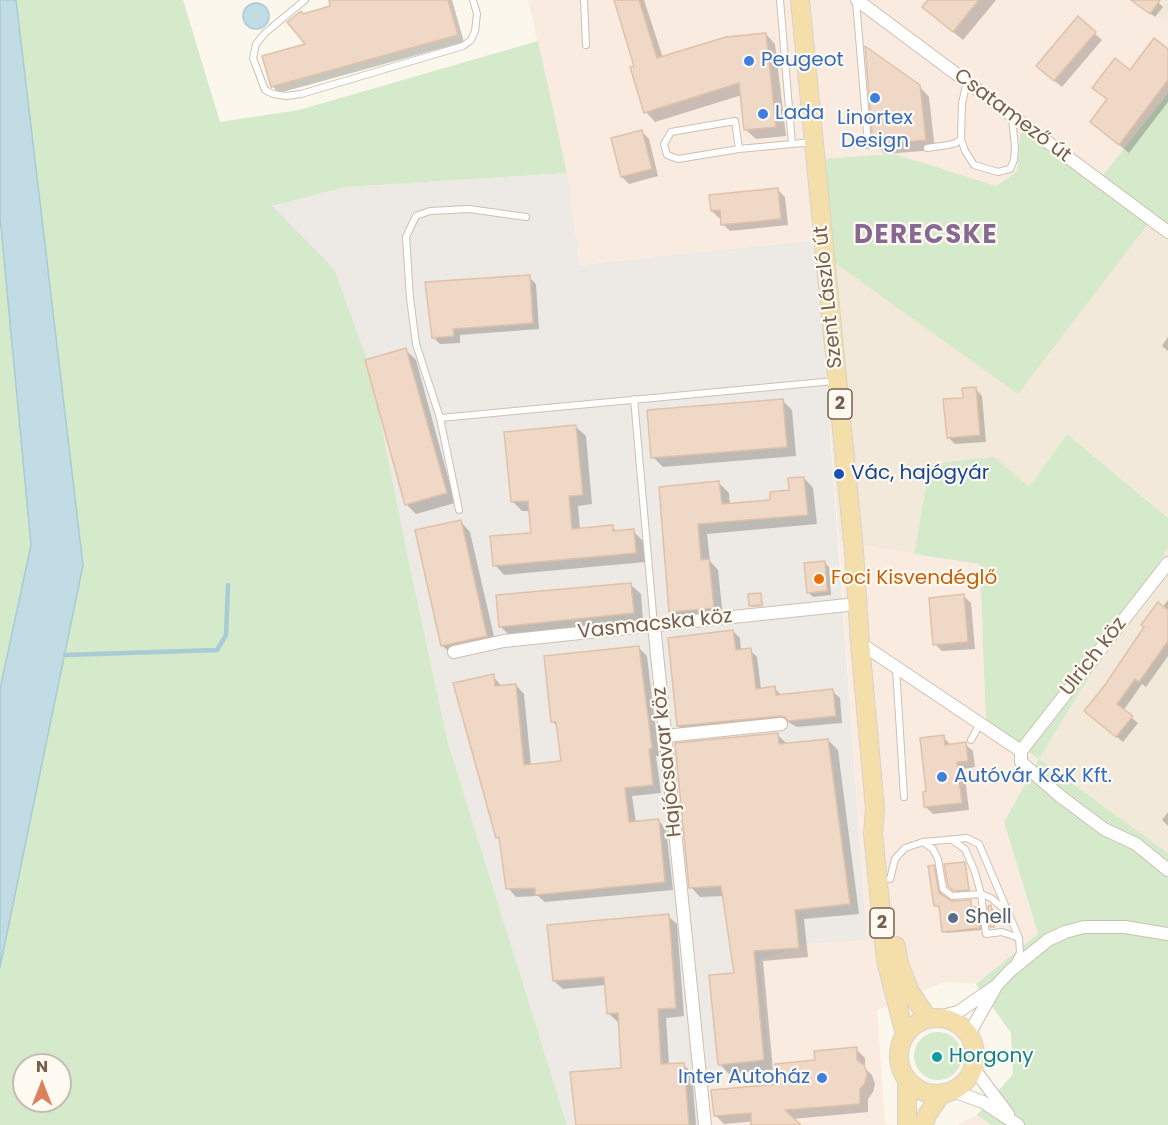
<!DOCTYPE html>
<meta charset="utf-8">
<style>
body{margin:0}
#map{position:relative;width:1168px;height:1125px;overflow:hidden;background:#fbf7ec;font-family:Poppins,sans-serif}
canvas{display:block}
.north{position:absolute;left:12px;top:1053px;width:60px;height:60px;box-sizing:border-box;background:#fefaf2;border:2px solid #c7bcb1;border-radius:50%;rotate:0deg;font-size:16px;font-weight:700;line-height:24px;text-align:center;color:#756050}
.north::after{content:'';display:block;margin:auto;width:21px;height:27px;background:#db825c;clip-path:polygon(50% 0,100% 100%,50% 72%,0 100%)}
</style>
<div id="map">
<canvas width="1168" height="1125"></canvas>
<div class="north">N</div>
</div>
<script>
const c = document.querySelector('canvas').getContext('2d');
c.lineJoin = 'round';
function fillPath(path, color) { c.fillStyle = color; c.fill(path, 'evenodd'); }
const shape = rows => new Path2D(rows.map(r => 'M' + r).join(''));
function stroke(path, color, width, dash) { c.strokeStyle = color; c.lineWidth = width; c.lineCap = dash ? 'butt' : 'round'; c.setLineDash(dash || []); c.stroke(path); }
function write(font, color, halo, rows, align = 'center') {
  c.font = font + ' Poppins,sans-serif'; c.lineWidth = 4.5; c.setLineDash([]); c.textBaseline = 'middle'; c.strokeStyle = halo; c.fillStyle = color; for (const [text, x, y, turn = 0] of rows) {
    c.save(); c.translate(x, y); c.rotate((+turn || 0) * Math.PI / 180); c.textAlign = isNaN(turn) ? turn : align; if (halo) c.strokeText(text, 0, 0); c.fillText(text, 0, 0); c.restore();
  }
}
const residential = shape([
 [1134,0,1168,0,1168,22,1166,25],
 [1155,215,1168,224,1168,518,1067,434,1029,487,930,464,914,554,839,542,816,240],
 [1168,548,1168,853,1039,759]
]);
const commercial = shape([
 [528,0,1134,0,1165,25,1168,22,1168,93,1103,175,1022,116,1017,171,996,186,895,154,816,240,580,265,567,173],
 [839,542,980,563,986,724,1039,759,1004,822,1038,935,976,984,944,982,877,1010,885,1124,896,1125,712,1125,707,1077,771,1070,760,960,807,944,867,940],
 [977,1115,991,1125,957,1125]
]);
const industrial = shape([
 [567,173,580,265,816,240,867,940,807,944,760,960,771,1070,707,1077,712,1125,567,1125,448,743,409,563,272,206,346,187]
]);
const green = shape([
 [16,0,183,0,220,122,299,110,538,41,567,173,346,187,272,206,334,269,369,365,409,563,448,743,567,1125,0,1125,0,967,83,565],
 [24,1065,60,1065,60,1101,24,1101],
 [1168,93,1168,224,1154,216,1018,394,831,260,822,159,895,154,996,186,1017,171,1022,116,1103,175],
 [0,216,31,545,0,689],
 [1067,434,1168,518,1168,548,1039,759,1168,853,1168,1125,991,1125,977,1115,1013,1074,1011,1033,976,984,1038,934,1004,822,1039,759,986,724,980,564,914,554,930,464,994,457,1029,487],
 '914 1056a24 24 0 1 1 48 0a24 24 0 1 1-48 0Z'
]);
const water = shape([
 [0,0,16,0,83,565,0,967,0,689,31,545,0,216,0,0],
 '243 16a13 13 0 1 1 26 0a13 13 0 1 1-26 0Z'
]);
const shadow = shape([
 [330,0,452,0,464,42,279,93,272,86,307,45,303,15,332,7],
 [615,0,644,0,663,58,766,34,775,44,786,136,756,139,746,130,742,95,655,122,646,112,636,66],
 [930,0,996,0,963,40,934,16],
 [1143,0,1156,0,1163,7,1155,17,1144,9],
 [1078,19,1102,40,1062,87,1045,73],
 [1168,51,1168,102,1129,153,1092,122,1108,101,1094,88,1130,72],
 [919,86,929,97,935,150,885,154,875,144],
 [642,132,649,139,658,176,629,184,622,177],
 [778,190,785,197,788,225,730,231,723,224,722,218,719,218,712,211],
 [529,277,536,284,539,329,460,335,460,343,440,344,433,337],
 [1168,337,1168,351,1162,346],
 [406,350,416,360,455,503,416,514,406,504],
 [975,388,982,396,986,442,955,444,948,437,965,399],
 [782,400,792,410,796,456,663,467,653,457],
 [576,427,586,436,592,504,578,506,580,530,612,527,618,532,633,531,643,541,645,562,504,575,495,565,532,534,530,511,522,511,513,502],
 [804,478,813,488,817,524,707,534,710,561,718,570,723,617,681,621,671,611,661,488,719,483,729,493,730,505,772,501,790,492],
 [461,522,470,532,496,645,452,655,442,645],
 [824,562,829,567,831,595,813,597,808,592],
 [631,585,641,594,643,622,510,636,500,626],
 [761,595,763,606,752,607,750,605],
 [964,596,971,603,975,649,942,651,935,644],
 [1168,600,1168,656,1146,687,1142,684,1123,711,1138,723,1123,742,1092,717,1106,685],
 [733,631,740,638,741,651,750,650,757,657,761,689,774,688,782,696,832,691,840,698,842,723,797,727,788,722,686,733,678,726],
 [638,647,647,656,659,756,656,756,661,793,632,796,636,823,658,820,666,829,673,890,545,902,538,896,516,897,508,888,501,841,497,837,493,676,502,687,516,685,524,694,531,766,562,762,558,727,552,721],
 [777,734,788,745,828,740,838,750,859,914,804,919,808,957,763,961,773,1070,729,1074,720,1064,735,974,724,896,700,897,691,887],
 [943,737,950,744,965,744,973,751,975,767,964,769,969,810,933,814,926,807],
 [1168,812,1168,826,1162,820],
 [965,864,970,891,957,892,949,885],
 [933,867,936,870,942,896,951,903,970,902,973,909,977,908,979,911,982,930,946,933,943,931,941,908,935,906],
 [991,907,993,909,995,928,992,926],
 [668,916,677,924,684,1016,666,1018,669,1065,683,1064,692,1073,696,1125,577,1125,622,1069,620,1022,618,1022,609,1014,606,985,563,989,554,981],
 [856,1049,865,1058,865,1068,872,1075,875,1084,873,1092,868,1099,868,1112,792,1119,799,1125,757,1125,757,1121,724,1124,715,1115,780,1086,816,1061]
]);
const stream = shape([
 [65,655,217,650,226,635,228,585]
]);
const building = shape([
 [329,0,448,0,458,35,271,87,262,56,305,44,287,22,301,11,303,14,330,6,329,0],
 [614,0,639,0,657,58,726,37,766,33,776,127,744,130,739,83,644,113,630,67,634,66,614,0],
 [928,0,979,0,953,32,922,7,928,0],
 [1131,0,1160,0,1150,14,1131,0],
 [1078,16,1096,32,1054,81,1036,66,1078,16],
 [1154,38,1168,49,1168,80,1119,145,1090,122,1107,99,1092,88,1115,58,1130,70,1154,38],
 [865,46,920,85,926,140,873,145,865,46],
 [642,130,652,169,621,177,611,138,642,130],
 [778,188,781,219,721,225,720,210,711,211,709,195,778,188],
 [530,275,533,323,453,329,454,336,432,338,425,282,530,275],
 [406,348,447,493,405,505,365,360,406,348],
 [976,387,980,435,947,438,943,399,963,398,962,388,976,387],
 [783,399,787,447,651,458,647,410,783,399],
 [576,425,583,495,569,496,572,529,613,525,613,531,634,529,636,553,493,566,490,536,531,533,528,501,511,502,504,432,576,425],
 [804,477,808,515,698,524,701,560,709,559,714,608,669,612,659,487,719,481,722,504,770,500,770,492,789,490,788,478,804,477],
 [461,520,487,636,441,646,415,530,461,520],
 [825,561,827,591,807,593,804,563,825,561],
 [631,583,634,613,499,627,496,595,631,583],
 [761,593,762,605,749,606,748,594,761,593],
 [964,594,968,642,933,645,929,598,964,594],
 [1158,602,1168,610,1168,641,1139,682,1135,679,1117,704,1133,716,1116,737,1084,711,1105,685,1144,627,1141,625,1158,602],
 [733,630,736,650,751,648,756,689,775,686,776,695,833,689,836,716,788,721,785,717,780,716,677,726,668,638,733,630],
 [639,646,652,748,649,749,653,785,625,788,629,822,659,819,665,882,535,895,535,888,506,889,499,837,496,838,453,683,494,674,495,686,516,684,524,765,561,761,556,722,551,722,544,656,639,646],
 [778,733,779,744,828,739,850,904,795,910,799,948,754,951,764,1060,718,1065,709,975,734,973,721,886,689,888,675,743,778,733],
 [944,735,945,745,966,742,968,761,957,762,962,803,924,807,923,792,926,791,920,738,944,735],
 [965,862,969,890,954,891,948,886,944,864,965,862],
 [934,865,939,893,952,901,971,900,971,907,977,907,980,928,942,932,939,906,934,906,928,866,934,865],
 [991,905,994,927,990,927,988,906,991,905],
 [669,914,676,1008,658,1009,661,1064,684,1063,689,1125,576,1125,570,1072,621,1068,618,1013,607,1014,604,977,553,981,547,925,669,914],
 [857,1047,857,1060,864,1065,867,1074,865,1083,860,1089,860,1104,785,1110,801,1125,751,1125,751,1113,714,1116,711,1090,778,1084,775,1064,815,1060,814,1051,857,1047]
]);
const lane = shape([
 [305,0,265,33,256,44,253,58,265,90,273,94,286,96,301,94,463,46,471,40,475,31,477,14,473,0],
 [584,0,586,45],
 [780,0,792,144],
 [856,1,868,145],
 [961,139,965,151,974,165,998,172,1010,169,1014,160,1015,147,1012,118],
 [927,148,948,145,956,143,961,139,962,103,967,82],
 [739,149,735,121,671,132,664,144,667,155,678,159,739,149,813,142],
 [634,399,654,625],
 [440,418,834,381],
 [459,510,440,418,416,344,410,298,406,237,416,216,430,211,469,209,526,217],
 [896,668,904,797],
 [971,740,980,724],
 [952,840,965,849,975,872,981,894,986,934,1002,932,1019,938],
 [923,842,933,849,938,859,943,889,952,896,981,894,991,898,1004,909],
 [890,879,895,859,905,848,923,842,967,838,979,844,1019,938,1020,953,1015,962]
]);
const street = shape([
 [857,0,1168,232],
 [654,625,705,1125],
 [860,643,1021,751],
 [454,652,504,641,857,604],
 [665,736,781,724],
 [1021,751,1168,563],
 [1021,751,1021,762,1060,796,1104,829,1136,844,1168,870],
 [938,1017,958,1012,996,986,1010,971,1048,940,1065,932,1084,927,1125,927,1168,934],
 [969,1034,995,988],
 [974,1069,1008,1114],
 [953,1091,983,1102,1018,1125]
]);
const primary = shape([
 [800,0,854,551,860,643,875,808,873,834,886,960,905,1035],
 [896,946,899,964,910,992,928,1018],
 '899 1056a38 38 0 1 1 76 0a38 38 0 1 1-76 0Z',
 [907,1125,907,1079],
 [924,1125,927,1115,942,1093]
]);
const markers = [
 [749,61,6,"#3f7fe0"],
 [875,98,6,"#3f7fe0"],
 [763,114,6,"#3f7fe0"],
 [839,474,6,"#1a4fb4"],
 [819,579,6,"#e8710a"],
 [942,777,6,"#3f7fe0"],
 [953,918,6,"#5c6f8a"],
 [937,1057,6,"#0f9aa8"],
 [822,1078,6,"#3f7fe0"]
];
const shields = [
 [840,404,24],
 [882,923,24]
];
const shieldNames = [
 ["2",840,404],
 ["2",882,923]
];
const shopNames = [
 ["Peugeot",761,61],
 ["Lada",775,114],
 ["Linortex",875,119,"center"],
 ["Design",875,142,"center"],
 ["Autóvár K&K Kft.",954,777],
 ["Inter Autoház",810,1078,"right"]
];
const streetNames = [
 ["Csatamező út",1012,116,37],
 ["Szent László út",829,297,-96],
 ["Vasmacska köz",655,625,-6],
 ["Ulrich köz",1094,657,-52],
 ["Hajócsavar köz",668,762,-96]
];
const transitNames = [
 ["Vác, hajógyár",851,474]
];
const foodNames = [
 ["Foci Kisvendéglő",831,579]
];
const serviceNames = [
 ["Shell",965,918]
];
const cultureNames = [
 ["Horgony",949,1057]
];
const districtNames = [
 ["DERECSKE",926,236]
];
fillPath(residential, '#f3e9db');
fillPath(commercial, '#faebe1');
fillPath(industrial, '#ede9e4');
fillPath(green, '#d5e9cb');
fillPath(water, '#c1dce4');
stroke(water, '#a8cbd5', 1.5);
fillPath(shadow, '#0003');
stroke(stream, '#a8cbd5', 4.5);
fillPath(building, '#efd9c6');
stroke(building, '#e0c1a7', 1.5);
stroke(lane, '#cdc0b2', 8);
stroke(street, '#cdc0b2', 14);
stroke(primary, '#d8d2ce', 20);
stroke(lane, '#fff', 6);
stroke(street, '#fff', 12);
stroke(primary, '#f4deaa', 18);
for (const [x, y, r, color] of markers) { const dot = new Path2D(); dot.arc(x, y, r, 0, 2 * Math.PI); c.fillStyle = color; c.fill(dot); stroke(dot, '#fefaf2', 2); }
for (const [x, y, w] of shields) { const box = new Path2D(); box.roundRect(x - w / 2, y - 15, w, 30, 4.5); c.fillStyle = '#fefaf2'; c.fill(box); stroke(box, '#756050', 1.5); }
write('bold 18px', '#756050', null, shieldNames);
write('20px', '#366cbe', '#fefaf2', shopNames, 'left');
write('20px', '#756050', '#fefaf2', streetNames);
write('20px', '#164399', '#fefaf2', transitNames, 'left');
write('20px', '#c56008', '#fefaf2', foodNames, 'left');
write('20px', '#4e5e75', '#fefaf2', serviceNames, 'left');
write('20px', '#0d838f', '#fefaf2', cultureNames, 'left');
c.letterSpacing = '1.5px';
write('bold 26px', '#866890', '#fefaf2', districtNames);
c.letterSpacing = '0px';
</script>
